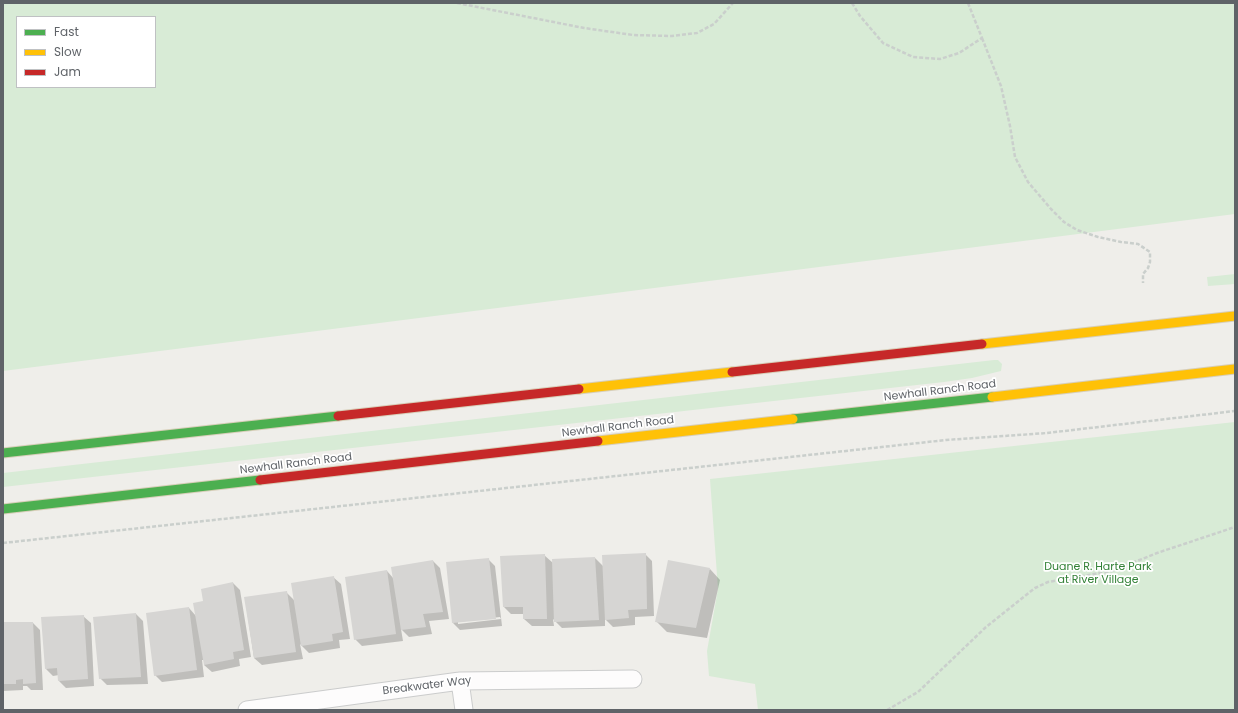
<!DOCTYPE html>
<style>
body{margin:0}
#map{position:relative;width:1238px;height:713px;overflow:hidden;background:#efeeea;font-family:Poppins,sans-serif}
canvas{display:block}
.frame{position:absolute;inset:0;border:4px solid #5f6368;pointer-events:none}
.legend{position:absolute;left:16px;top:16px;width:140px;height:72px;box-sizing:border-box;background:#fff;border:1px solid #bfc1c3;margin:0;padding:5px 7px;list-style:none;font-size:12px;color:#5f6368}
.legend li{display:flex;align-items:center;gap:8px;height:20px}
.legend b{width:20px;border:1px solid #bfc1c3}
</style>
<div id="map">
<canvas width="1238" height="713"></canvas>
<div class="frame"></div>
<ul class="legend">
<li><b style="height:5px;background:#4caf50"></b>Fast</li>
<li><b style="height:5px;background:#ffc107"></b>Slow</li>
<li><b style="height:5px;background:#c62828"></b>Jam</li>
</ul>
</div>
<script>
const c = document.querySelector('canvas').getContext('2d');
c.lineJoin = 'round';
function fillPath(path, color) { c.fillStyle = color; c.fill(path, 'evenodd'); }
const shape = rows => new Path2D(rows.map(r => 'M' + r).join(''));
function stroke(path, color, width, dash) { c.strokeStyle = color; c.lineWidth = width; c.lineCap = dash ? 'butt' : 'round'; c.setLineDash(dash || []); c.stroke(path); }
function write(font, color, halo, rows, align = 'center') {
  c.font = font + ' Poppins,sans-serif'; c.lineWidth = 3.5; c.setLineDash([]); c.textBaseline = 'middle'; c.strokeStyle = halo; c.fillStyle = color; for (const [text, x, y, turn = 0] of rows) {
    c.save(); c.translate(x, y); c.rotate((+turn || 0) * Math.PI / 180); c.textAlign = isNaN(turn) ? turn : align; if (halo) c.strokeText(text, 0, 0); c.fillText(text, 0, 0); c.restore();
  }
}
const green = shape([
 [3,3,1235,3,1235,214,3,371],
 [17,17,155,17,155,87,17,87],
 [1235,274,1235,284,1208,286,1207,277],
 [994,360,998,360,1002,364,1001,371,972,378,944,382,3,487,3,473],
 [1235,422,1235,710,758,710,755,684,709,676,707,651,718,589,710,479]
]);
const shadow = shape([
 [645,554,652,561,654,616,635,617,635,625,613,627,605,619,605,626,562,628,553,619,554,626,532,626,524,619,524,614,511,614,504,607,544,555,553,563,595,558,603,566],
 [488,559,495,566,502,626,460,630,453,623],
 [500,617,501,619,458,624,458,622],
 [433,561,440,568,449,619,429,621,432,634,409,637,401,629,403,641,362,646,355,639,387,571,394,579],
 [710,569,720,580,707,638,667,632,656,621],
 [333,577,341,584,350,639,339,640,340,648,309,653,300,644,303,659,262,665,254,658,245,598,286,592,295,601],
 [233,583,240,590,251,657,239,659,240,666,212,672,204,665,204,660,202,660,204,677,162,682,155,675,189,608,196,616,204,602],
 [136,614,143,621,148,684,107,685,100,678],
 [83,616,91,623,94,686,66,688,59,681,59,675,53,676,46,669],
 [3,623,33,623,40,630,43,690,31,690,27,686,23,686,23,690,3,691]
]);
const building = shape([
 [646,553,647,609,628,610,629,618,605,620,602,555],
 [545,554,547,619,523,619,523,607,503,607,500,556],
 [595,557,599,620,554,622,552,559],
 [489,558,496,619,452,623,446,562],
 [433,560,443,612,423,614,426,627,401,630,391,567],
 [668,560,710,568,696,628,655,622],
 [387,570,396,634,354,640,345,577],
 [334,576,343,632,332,634,333,641,301,646,291,583],
 [233,582,244,650,233,652,234,659,204,665,193,603,203,601,201,589],
 [287,591,296,652,254,658,244,597],
 [189,607,197,670,154,676,146,613],
 [136,613,141,677,99,679,93,617],
 [84,615,88,679,58,681,57,668,45,669,41,617],
 [3,622,33,622,36,683,23,684,23,679,16,680,16,684,3,684]
]);
const path = shape([
 [457,3,584,28,633,35,672,36,697,33,714,24,733,3],
 [852,3,860,16,883,43,913,57,940,59,959,53,982,38,968,3],
 [982,38,1001,86,1010,126,1015,157,1028,182,1051,209,1064,222,1077,230,1098,237,1121,242,1138,244,1150,252,1150,262,1148,268,1143,274,1143,283],
 [3,543,946,440,1047,433,1235,411],
 [887,710,918,692,986,627,1035,588,1048,582,1112,571,1157,553,1235,527]
]);
const street = shape([
 [460,681,464,710],
 [247,710,460,681,633,679]
]);
const fast = shape([
 [793,419,992,397],
 [3,453,338,416],
 [3,509,260,480]
]);
const slow = shape([
 [982,344,1235,316],
 [579,389,732,372],
 [992,397,1235,369],
 [598,441,793,419]
]);
const jam = shape([
 [732,372,982,344],
 [338,416,579,389],
 [260,480,598,441]
]);
const streetNames = [
 ["Newhall Ranch Road",940,391,-7],
 ["Newhall Ranch Road",618,427,-7],
 ["Newhall Ranch Road",296,464,-7],
 ["Breakwater Way",427,686,-7]
];
const parkNames = [
 ["Duane R. Harte Park",1098,567],
 ["at River Village",1098,580]
];
fillPath(green, '#d8ebd6');
fillPath(shadow, '#0003');
fillPath(building, '#d6d5d3');
stroke(street, '#cbcccc', 19);
stroke(fast, '#d7ceb8', 11);
stroke(slow, '#d7ceb8', 11);
stroke(jam, '#d7ceb8', 11);
stroke(path, '#cacfcc', 2.5, [4, 2]);
stroke(street, '#fdfcfc', 17);
stroke(fast, '#4caf50', 9);
stroke(slow, '#ffc107', 9);
stroke(jam, '#c62828', 9);
write('11px', '#5f6368', '#fff', streetNames);
write('11px', '#348238', '#fff', parkNames);
</script>
